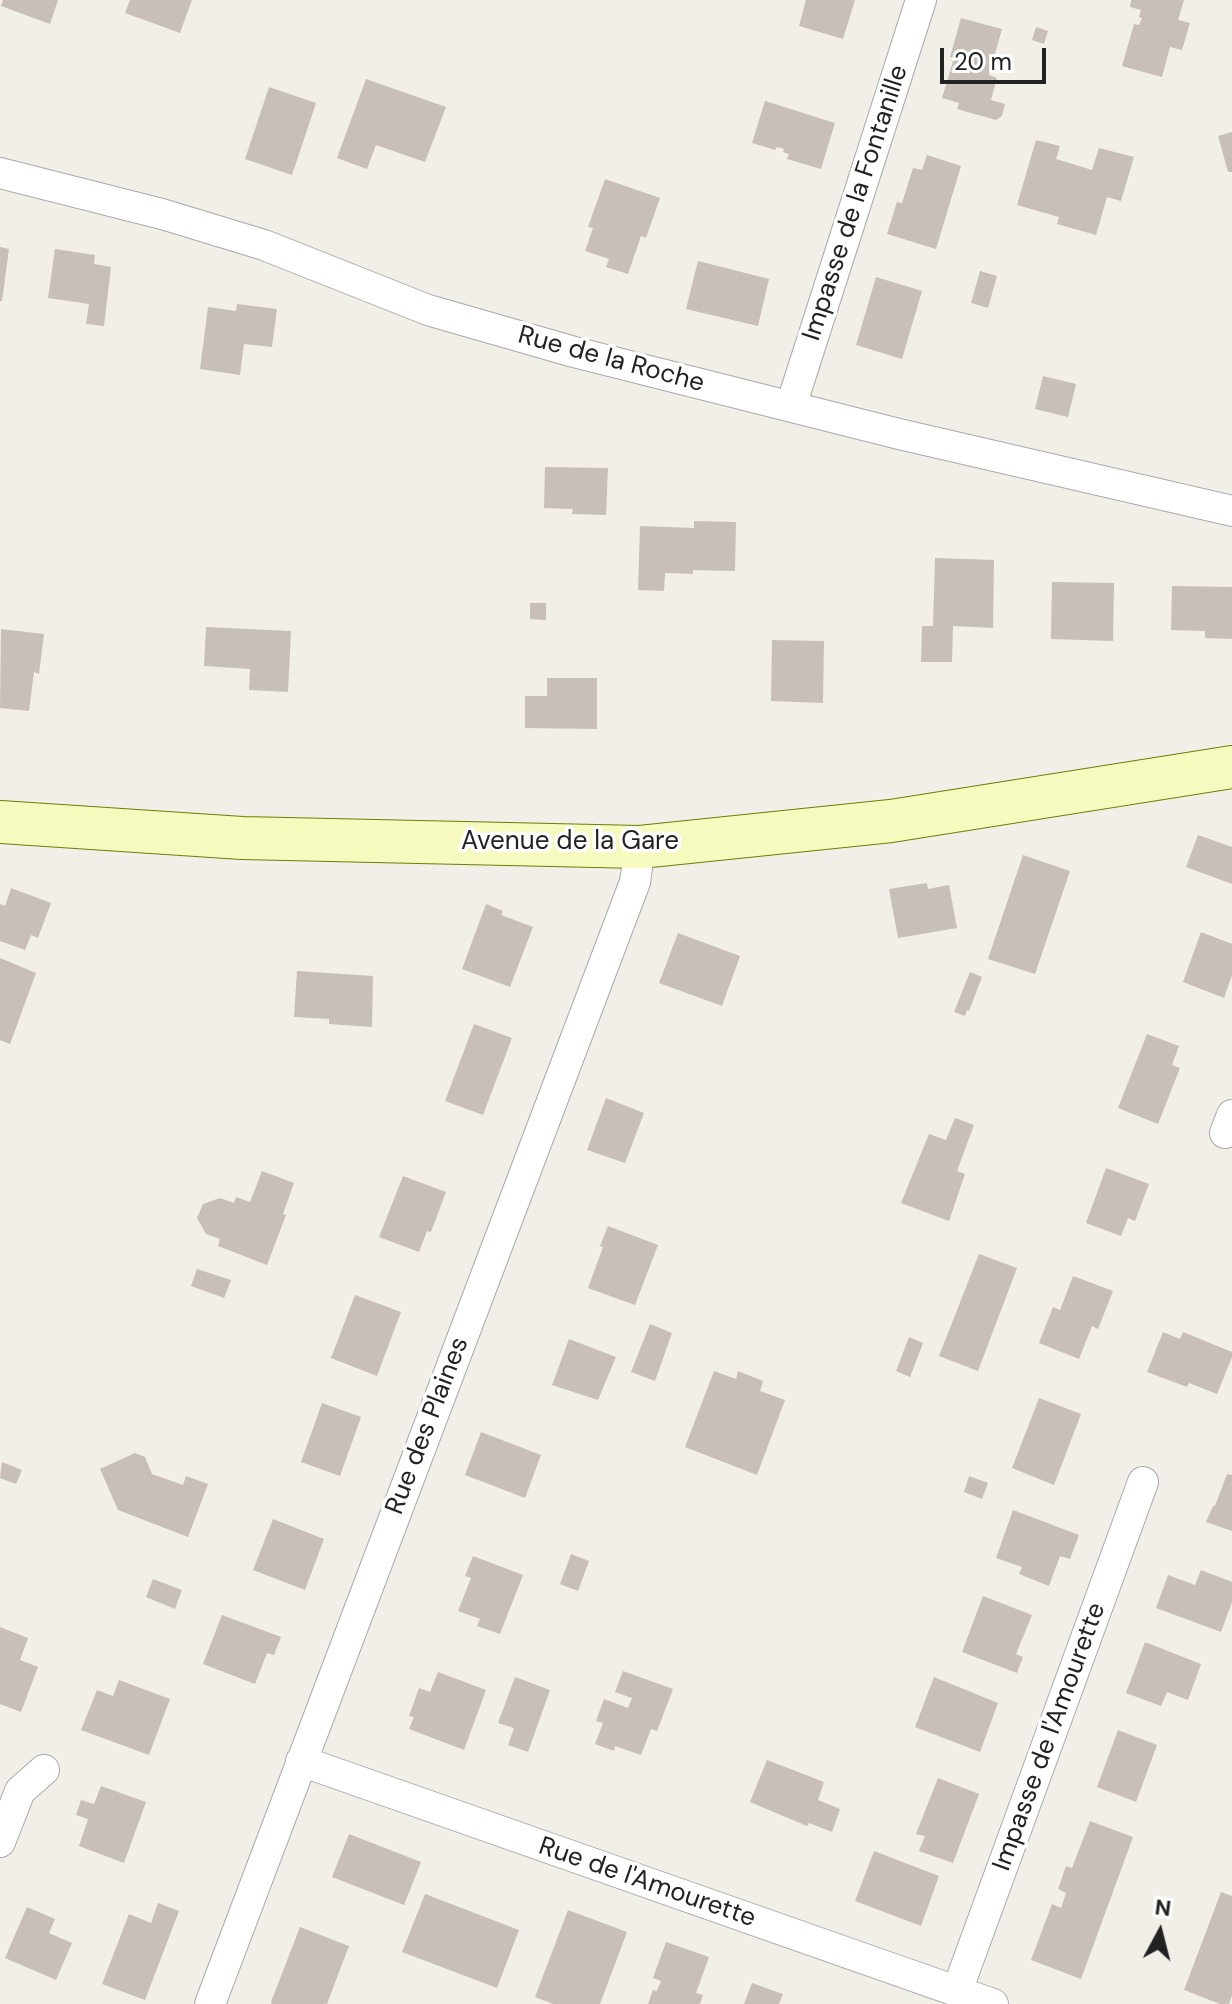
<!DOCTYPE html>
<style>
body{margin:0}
#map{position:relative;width:1232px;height:2004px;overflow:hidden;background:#f2efe9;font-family:"DM Sans",sans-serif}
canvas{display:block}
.north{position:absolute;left:1120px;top:1892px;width:80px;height:80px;-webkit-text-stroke:6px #fff;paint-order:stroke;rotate:7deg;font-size:22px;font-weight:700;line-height:32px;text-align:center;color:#222}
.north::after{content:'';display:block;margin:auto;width:28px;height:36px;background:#222;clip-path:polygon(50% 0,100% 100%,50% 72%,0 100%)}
.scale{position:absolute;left:940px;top:48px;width:106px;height:36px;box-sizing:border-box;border:4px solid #222;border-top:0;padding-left:10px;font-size:24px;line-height:28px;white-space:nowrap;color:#222;-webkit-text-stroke:6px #fff;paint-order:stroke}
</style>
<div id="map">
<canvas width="1232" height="2004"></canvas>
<div class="north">N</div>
<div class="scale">20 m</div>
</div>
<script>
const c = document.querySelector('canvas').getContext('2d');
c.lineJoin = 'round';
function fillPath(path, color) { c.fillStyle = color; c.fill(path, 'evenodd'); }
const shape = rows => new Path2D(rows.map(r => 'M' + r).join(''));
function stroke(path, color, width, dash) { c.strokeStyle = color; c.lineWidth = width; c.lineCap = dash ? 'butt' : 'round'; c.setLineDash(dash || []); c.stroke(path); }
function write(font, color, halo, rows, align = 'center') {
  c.font = font + ' "DM Sans",sans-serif'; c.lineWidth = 7; c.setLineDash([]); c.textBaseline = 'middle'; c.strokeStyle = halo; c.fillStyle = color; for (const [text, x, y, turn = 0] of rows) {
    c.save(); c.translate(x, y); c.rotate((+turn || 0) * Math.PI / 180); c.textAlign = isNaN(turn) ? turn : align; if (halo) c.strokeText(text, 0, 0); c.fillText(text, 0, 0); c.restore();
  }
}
const building = shape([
 [3,0,58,0,50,24,1,6],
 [130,0,192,0,180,33,125,13],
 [806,0,855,0,843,39,799,26],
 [1131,0,1184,0,1178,20,1190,23,1182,50,1170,47,1162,77,1122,66,1134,24,1139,25,1142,18,1139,17,1141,10,1130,7],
 [961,18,1002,29,989,75,997,78,991,100,1005,104,1002,116,996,120,957,109,959,103,942,98,954,58,950,57],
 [1036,27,1048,31,1044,44,1032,40],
 [366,79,446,107,425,162,376,145,367,169,337,158],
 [269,87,316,103,292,175,245,159],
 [765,101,835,123,821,169,787,159,789,154,783,152,784,149,777,147,775,150,752,143],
 [1232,132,1232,172,1228,172,1218,136],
 [1036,140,1060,146,1056,159,1092,170,1099,148,1134,157,1121,201,1107,197,1096,235,1057,224,1059,217,1017,205],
 [927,155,961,166,936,249,887,234,897,202,902,203,913,168,922,170],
 [605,179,660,198,646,238,641,236,628,274,606,267,609,259,585,251,593,228,588,227],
 [0,247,9,249,2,301,0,301],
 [55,249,95,255,94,264,111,267,104,326,86,324,89,304,48,298],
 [698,261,769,279,758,326,686,309],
 [980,271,997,276,988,308,971,303],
 [876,277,922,291,902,359,856,345],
 [237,304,277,309,272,347,244,344,240,375,200,369,208,307,236,311],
 [1043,376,1076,384,1068,417,1035,409],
 [545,467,608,468,606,515,572,514,573,509,544,508],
 [694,521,736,522,735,571,693,570,693,574,665,573,664,591,638,590,640,526,694,528],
 [935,558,994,560,993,628,953,626,952,662,921,662,922,626,933,626],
 [1052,582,1114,583,1113,641,1051,639],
 [1172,586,1232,587,1232,639,1205,638,1205,631,1171,630],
 [530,603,546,603,546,620,530,619],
 [206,627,291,631,288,692,249,690,250,669,204,666],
 [1,629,44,634,39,674,34,672,29,711,0,708],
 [772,640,824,641,823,703,771,701],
 [547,678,597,678,597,729,525,728,525,696,547,696],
 [1198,835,1232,847,1232,884,1186,867],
 [1023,855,1070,871,1035,974,988,959],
 [927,883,928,889,949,885,957,928,898,938,889,889],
 [11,888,51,903,38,938,31,935,25,950,0,941,0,904,5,906],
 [486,904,503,911,501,915,533,927,510,987,462,969],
 [1201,932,1232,944,1232,975,1224,998,1183,982],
 [678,933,740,956,722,1006,659,983],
 [0,958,36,973,10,1044,0,1040],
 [297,971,373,976,372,1027,329,1024,329,1019,294,1017],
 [970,972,982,977,969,1011,967,1010,965,1016,954,1012],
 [474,1024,512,1038,483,1115,445,1101],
 [1147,1034,1179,1046,1172,1065,1180,1068,1158,1124,1118,1108],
 [606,1098,644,1113,625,1163,587,1150],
 [955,1118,974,1125,957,1171,965,1174,949,1221,901,1203,929,1134,946,1140],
 [1106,1168,1149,1184,1135,1221,1128,1218,1121,1236,1086,1223],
 [262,1171,294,1183,283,1214,286,1215,267,1265,218,1246,220,1239,206,1234,197,1218,203,1204,220,1198,234,1203,236,1197,250,1202],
 [403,1176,446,1192,431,1232,427,1231,419,1252,379,1237],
 [608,1226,658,1245,635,1305,588,1288,603,1247,600,1246],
 [979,1254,1017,1268,978,1371,939,1356],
 [197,1269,231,1280,224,1298,191,1286],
 [1073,1276,1113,1291,1098,1329,1092,1326,1079,1359,1039,1343,1053,1307,1060,1310],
 [355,1295,401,1312,377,1376,331,1358],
 [650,1324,672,1333,655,1381,631,1372],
 [1163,1332,1180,1339,1183,1332,1232,1352,1232,1357,1217,1394,1189,1383,1187,1387,1147,1372],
 [909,1337,923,1343,910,1377,896,1371],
 [569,1339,616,1357,598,1400,552,1385],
 [714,1371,736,1379,738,1371,763,1381,760,1391,785,1400,757,1475,685,1447],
 [1039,1398,1081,1414,1054,1485,1012,1468],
 [322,1403,361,1417,340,1476,301,1462],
 [481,1432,541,1455,525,1498,465,1475],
 [135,1453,145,1457,152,1474,183,1485,186,1476,208,1484,188,1537,118,1510,100,1469],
 [2,1462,22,1470,16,1484,0,1478],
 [1227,1474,1232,1475,1232,1531,1206,1522,1213,1506,1215,1506],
 [969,1476,988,1483,982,1499,964,1492],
 [1013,1510,1079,1535,1070,1559,1060,1556,1049,1586,1019,1574,1022,1567,996,1558],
 [273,1519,324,1539,305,1590,253,1570],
 [571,1554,589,1561,578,1591,560,1584],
 [473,1556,523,1575,500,1634,477,1626,480,1619,458,1611,471,1578,465,1576],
 [1201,1570,1232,1582,1232,1602,1221,1632,1156,1608,1168,1575,1195,1585],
 [153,1579,182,1590,175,1609,146,1597],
 [983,1596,1032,1615,1016,1654,1023,1657,1017,1673,962,1652],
 [222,1615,281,1637,274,1655,267,1653,255,1684,203,1664],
 [0,1627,28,1638,20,1660,38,1667,21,1712,0,1704],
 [1145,1642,1201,1664,1188,1700,1167,1692,1161,1706,1126,1693],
 [623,1671,673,1689,657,1731,651,1729,641,1755,615,1746,614,1751,595,1744,603,1723,596,1721,604,1699,628,1708,632,1698,615,1692],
 [438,1672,486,1690,464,1750,409,1729,414,1717,409,1716,419,1688,430,1692],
 [515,1677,550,1690,528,1752,508,1745,514,1728,498,1723],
 [934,1677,998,1703,980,1752,915,1727],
 [119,1680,170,1699,149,1755,81,1730,97,1690,113,1696],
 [1118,1730,1157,1745,1136,1802,1097,1787],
 [767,1760,824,1782,818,1800,840,1809,832,1832,809,1823,807,1826,750,1802],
 [938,1778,979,1794,953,1863,919,1851,925,1836,916,1834],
 [101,1786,146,1802,124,1863,79,1846,88,1819,76,1815,81,1800,94,1804],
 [1090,1821,1133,1837,1081,1979,1031,1960,1052,1904,1061,1908,1066,1893,1058,1889,1066,1866,1072,1868],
 [349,1834,421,1862,404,1905,332,1877],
 [874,1851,939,1876,921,1926,855,1901],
 [1221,1892,1232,1896,1232,1995,1229,2004,1220,2004,1184,1990],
 [425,1894,519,1930,497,1988,402,1952],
 [158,1903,179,1911,145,2000,102,1984,129,1914,151,1923],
 [27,1907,55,1919,49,1933,72,1943,56,1980,5,1958],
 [568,1910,627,1932,600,2004,553,2004,535,1997],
 [300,1927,349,1946,327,2004,272,2004,271,2002],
 [666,1942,709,1957,696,1993,703,1995,700,2004,648,2004,653,1990,657,1991,661,1981,653,1978],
 [752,1983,783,1994,779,2004,744,2004]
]);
const street = shape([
 [0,173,162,214,264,245,428,310,574,352,899,434,1232,511],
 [791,406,921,0],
 [1225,1133,1232,1115],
 [301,1761,993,2004],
 [0,1842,20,1791,44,1770],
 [957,1991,1143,1482],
 [210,2004,635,882,640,847]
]);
const secondary = shape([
 [0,822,242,838,640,847,891,821,1232,767]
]);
const streetNames = [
 ["Impasse de la Fontanille",856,203,-72],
 ["Rue de la Roche",611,360,15],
 ["Avenue de la Gare",570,842],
 ["Rue des Plaines",428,1426,-69],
 ["Impasse de l'Amourette",1050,1737,-70],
 ["Rue de l'Amourette",647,1883,19]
];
fillPath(building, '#c7bfb8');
stroke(street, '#a9a9a9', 32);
stroke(secondary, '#707d05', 44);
stroke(street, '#fff', 30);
stroke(secondary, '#f7fabf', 42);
write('26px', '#222', '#fff', streetNames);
</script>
